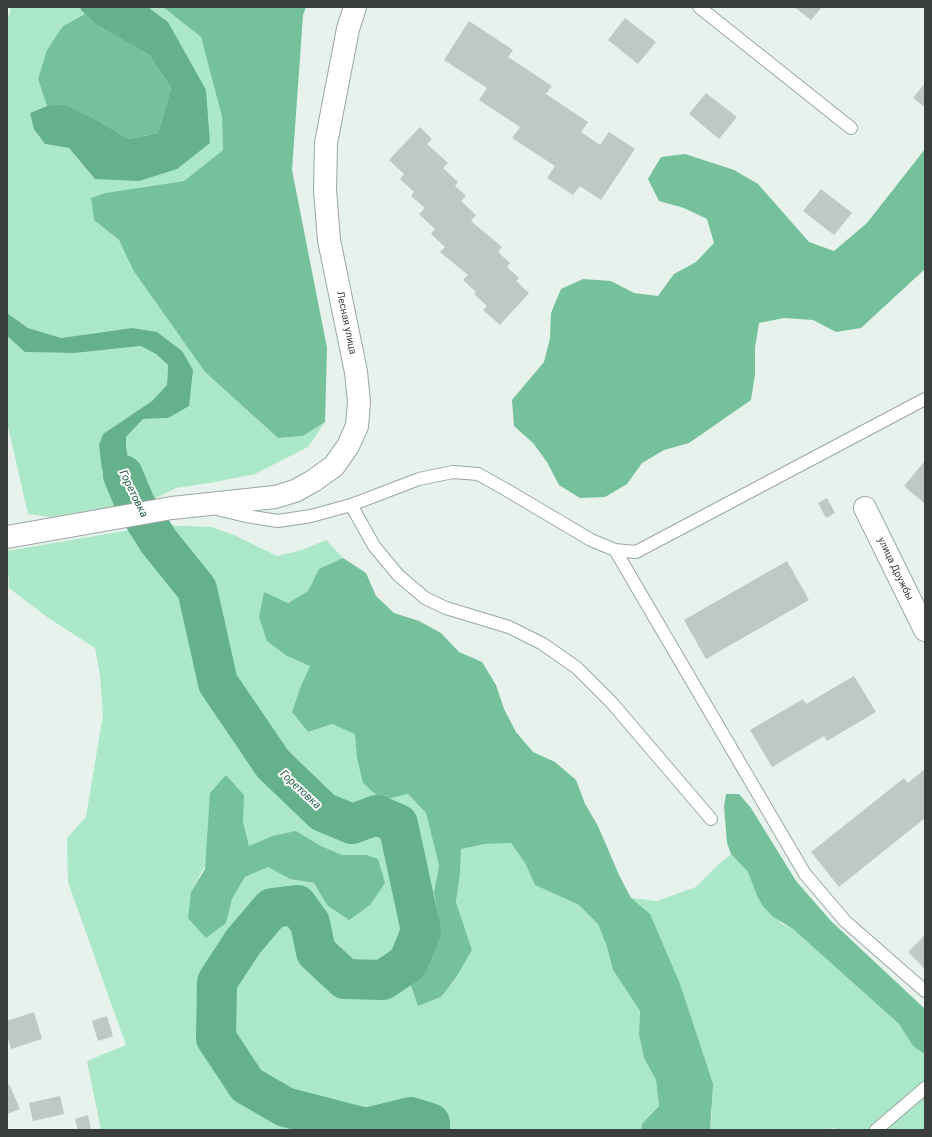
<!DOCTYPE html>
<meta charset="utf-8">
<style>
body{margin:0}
#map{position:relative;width:932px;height:1137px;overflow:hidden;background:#e6f2eb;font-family:Roboto,sans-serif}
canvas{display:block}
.frame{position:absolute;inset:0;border:8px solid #3a3e3c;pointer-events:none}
</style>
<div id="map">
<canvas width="932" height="1137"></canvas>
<div class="frame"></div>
</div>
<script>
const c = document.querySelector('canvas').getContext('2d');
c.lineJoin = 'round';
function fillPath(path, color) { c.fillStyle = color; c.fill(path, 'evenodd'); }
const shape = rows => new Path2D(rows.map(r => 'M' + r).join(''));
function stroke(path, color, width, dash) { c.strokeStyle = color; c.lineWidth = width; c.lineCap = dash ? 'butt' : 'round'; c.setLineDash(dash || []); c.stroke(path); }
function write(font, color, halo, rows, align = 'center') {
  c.font = font + ' Roboto,sans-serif'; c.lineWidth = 4; c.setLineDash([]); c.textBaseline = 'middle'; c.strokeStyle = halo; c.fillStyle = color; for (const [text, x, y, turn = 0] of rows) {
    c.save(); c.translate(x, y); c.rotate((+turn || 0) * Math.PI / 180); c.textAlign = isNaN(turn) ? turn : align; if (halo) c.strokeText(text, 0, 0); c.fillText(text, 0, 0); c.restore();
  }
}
const green = shape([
 [10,7,82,7,80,9,85,14,63,26,38,78,47,106,30,113,45,144,69,148,95,179,177,169,168,22,148,7,163,7,201,37,222,117,223,150,184,181,105,193,91,198,94,220,119,240,133,270,205,372,278,438,303,436,325,422,308,447,255,474,215,482,176,488,148,502,130,467,126,447,126,437,143,419,168,418,193,370,132,328,61,338,28,328,7,313,7,17,10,14],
 [7,336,25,352,75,353,142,346,156,354,168,365,167,385,152,401,103,434,102,470,124,505,50,517,28,514,7,422],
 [160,525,211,527,234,535,277,556,302,550,326,540,343,558,319,569,308,591,287,603,287,656,310,666,300,688,292,712,308,732,332,724,356,734,357,758,382,799,408,794,426,813,439,866,434,892,438,916,437,942,410,983,418,1006,441,997,457,976,472,950,456,902,460,874,461,849,485,844,511,843,525,863,535,885,579,905,598,924,607,947,613,970,640,1011,639,1035,644,1058,656,1080,659,1106,642,1124,641,1130,101,1130,87,1061,126,1045,68,882,67,838,86,817,103,715,100,675,95,648,47,617,9,588,7,551],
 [243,795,243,821,249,846,272,836,319,845,342,855,366,855,327,905,314,883,290,879,268,867,245,877,232,899,226,923,191,892],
 [731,854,748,872,757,896,782,924,793,929,899,1024,913,1046,923,1053,925,1052,925,1130,836,1130,833,1127,830,1130,710,1130,712,1111,631,898,657,901,696,887,719,864]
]);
const forest = shape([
 [163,7,306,7,303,15,292,170,327,348,325,422,303,436,278,438,205,372,133,270,119,240,94,220,91,198,105,193,184,181,223,150,222,117,201,37],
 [85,14,95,24,149,55,171,88,158,133,129,139,93,118,66,106,47,106,38,79,47,50,63,26],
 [925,149,925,269,861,328,836,332,813,320,784,318,759,323,755,348,755,374,751,400,689,443,664,450,642,463,627,484,605,497,580,498,559,485,547,462,533,443,514,426,512,400,544,362,550,338,551,313,561,289,583,279,611,281,634,293,658,296,674,274,696,262,714,243,707,219,684,208,659,201,648,179,661,157,685,154,734,170,758,184,809,242,834,251,867,223],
 [343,558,366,573,376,596,394,613,419,621,441,633,459,652,482,662,496,685,504,709,516,732,533,752,555,762,576,780,585,804,598,826,619,875,631,898,650,914,680,984,713,1084,710,1130,641,1130,642,1124,659,1106,656,1080,644,1058,639,1035,640,1011,613,970,607,947,598,924,579,905,535,885,525,863,511,843,485,844,461,849,460,874,456,902,472,950,457,976,441,997,418,1006,410,983,437,942,438,916,434,892,439,866,426,813,408,794,382,800,363,783,357,758,355,734,332,724,308,732,292,712,300,688,310,666,287,656,267,641,259,617,264,592,288,603,308,591,319,569],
 [226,775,244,795,243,821,249,846,272,836,296,831,319,845,342,855,366,855,378,859,385,883,370,905,349,920,327,905,314,883,290,879,268,867,245,877,232,899,226,923,206,938,188,918,191,892,205,869,210,793],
 [726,794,739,794,751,808,796,881,831,921,925,1009,925,1052,923,1053,913,1046,899,1024,793,929,772,916,763,906,757,896,748,872,731,854,727,843,724,806]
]);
const water = shape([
 [82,7,148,7,168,22,206,90,210,143,177,169,139,181,95,179,69,148,45,144,34,129,30,113,47,106,65,105,93,118,129,139,158,133,171,88,149,55,95,24,80,9],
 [7,313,28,328,61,338,132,328,157,332,182,351,193,370,189,406,168,418,143,419,126,437,126,447,130,467,148,502,124,505,102,470,99,445,103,434,152,401,167,385,168,365,156,354,141,346,75,353,25,352,7,336]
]);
const river = shape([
 [123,475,135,504,159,542,197,589,218,683,273,764,323,812,352,824,377,815,398,824,421,931,408,963,383,980,345,979,316,952,310,923,297,905,272,908,243,942,217,982,216,1038,247,1085,285,1107,366,1128,411,1117,430,1123,430,1130]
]);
const building = shape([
 [794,7,822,7,811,20],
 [625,18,656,42,638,64,608,40],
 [469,21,513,50,508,57,552,86,546,94,588,122,581,132,600,145,609,132,635,149,601,200,580,186,573,195,547,178,555,166,512,138,520,127,479,100,487,88,444,60],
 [925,83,925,107,913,98],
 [706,93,737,117,719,139,689,114],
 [420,127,432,139,427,144,448,163,443,168,458,182,455,186,466,196,461,201,476,215,471,221,502,247,498,252,510,263,507,267,519,278,516,281,529,293,500,325,483,310,487,306,474,294,476,292,463,280,468,275,440,252,445,247,431,234,435,229,419,214,425,208,411,196,414,192,400,179,404,174,389,160],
 [821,189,852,213,834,235,803,211],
 [924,462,925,463,925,504,904,486],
 [827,498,835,513,826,518,818,503],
 [787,561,809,600,706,659,684,620],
 [854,676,876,712,827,741,824,736,772,767,750,730,803,699,806,704],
 [925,769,925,818,839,887,811,852,904,778,908,783],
 [925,935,925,969,908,952],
 [34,1012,42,1039,11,1049,7,1035,7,1021],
 [107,1016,113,1036,98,1041,92,1021],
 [9,1084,20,1109,7,1114,7,1085],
 [60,1096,64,1114,33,1121,29,1103],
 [88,1115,91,1130,78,1130,75,1119]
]);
const lane = shape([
 [699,7,851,128],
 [351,505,374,546,398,575,425,598,446,608,509,627,543,644,577,668,612,703,711,819],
 [217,509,246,516,278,521,311,516,351,505,419,479,453,472,478,474,505,489,591,540,615,550,636,552,925,399],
 [615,550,805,874,845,921,925,991],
 [876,1130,925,1088]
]);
const street = shape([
 [865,508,925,630],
 [7,537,172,508,275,497,295,491,313,481,334,466,348,446,357,426,359,402,356,372,329,240,325,190,326,143,348,29,355,7]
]);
const streetNames = [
 ["Лесная улица",346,323,78],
 ["улица Дружбы",895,569,64]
];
const waterNames = [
 ["Горетовка",133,494,64],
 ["Горетовка",300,790,43]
];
fillPath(green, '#abe8c9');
fillPath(forest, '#74c19b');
fillPath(water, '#64b18c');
stroke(river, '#64b18c', 40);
fillPath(building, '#bec9c3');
stroke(lane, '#9ca7a1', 14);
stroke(street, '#9ca7a1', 24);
stroke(lane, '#fff', 12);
stroke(street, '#fff', 22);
write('10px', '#3a3e3c', '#fff', streetNames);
write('italic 11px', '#245e44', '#fff', waterNames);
</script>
